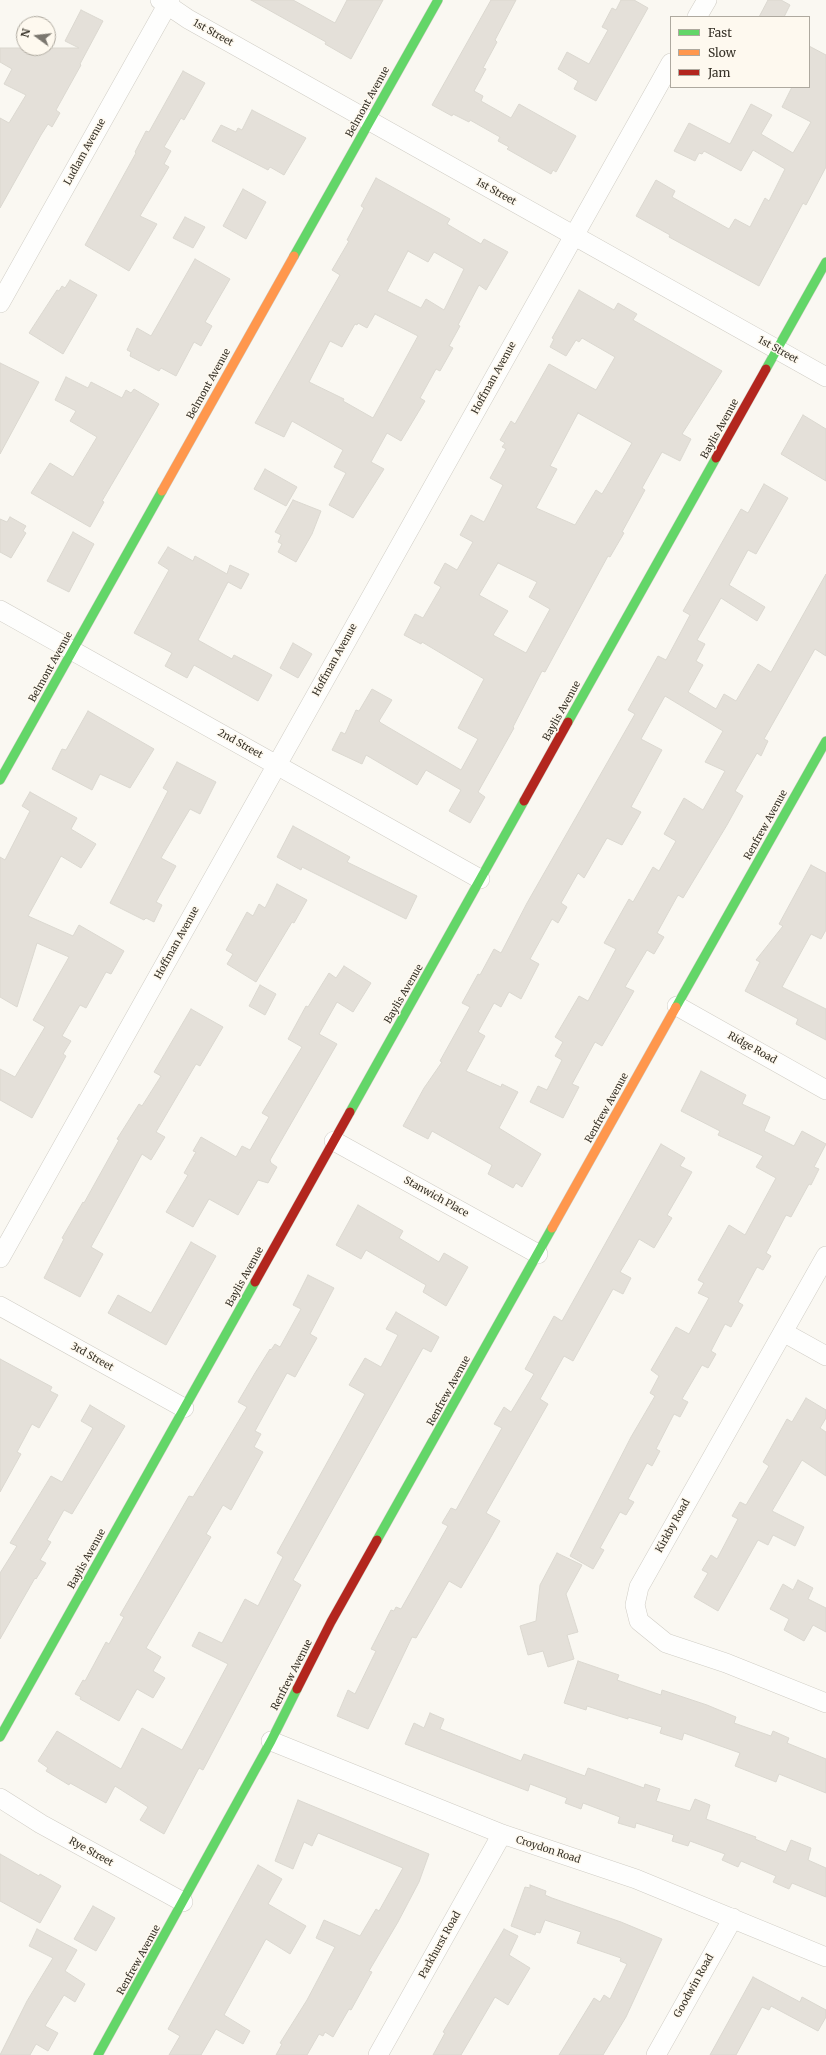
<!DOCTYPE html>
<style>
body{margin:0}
#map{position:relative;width:826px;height:2055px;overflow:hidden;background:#faf8f2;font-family:Merriweather,serif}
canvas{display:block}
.legend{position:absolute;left:670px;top:16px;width:140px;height:72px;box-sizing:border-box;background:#fef9ef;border:1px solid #aea99f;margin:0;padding:5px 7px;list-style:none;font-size:12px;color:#373228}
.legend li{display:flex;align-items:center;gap:8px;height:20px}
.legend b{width:20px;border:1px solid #aea99f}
.north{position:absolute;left:16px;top:16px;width:40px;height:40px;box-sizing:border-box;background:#fef9ef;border:1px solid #aea99f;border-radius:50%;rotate:285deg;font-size:11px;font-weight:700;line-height:16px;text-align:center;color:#373228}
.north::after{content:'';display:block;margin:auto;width:14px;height:18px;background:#7b776f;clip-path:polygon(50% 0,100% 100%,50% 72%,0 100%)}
</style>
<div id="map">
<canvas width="826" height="2055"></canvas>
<ul class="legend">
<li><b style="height:5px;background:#63d668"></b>Fast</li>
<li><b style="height:5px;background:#ff974d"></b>Slow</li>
<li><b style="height:5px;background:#b3261e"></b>Jam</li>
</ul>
<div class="north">N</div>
</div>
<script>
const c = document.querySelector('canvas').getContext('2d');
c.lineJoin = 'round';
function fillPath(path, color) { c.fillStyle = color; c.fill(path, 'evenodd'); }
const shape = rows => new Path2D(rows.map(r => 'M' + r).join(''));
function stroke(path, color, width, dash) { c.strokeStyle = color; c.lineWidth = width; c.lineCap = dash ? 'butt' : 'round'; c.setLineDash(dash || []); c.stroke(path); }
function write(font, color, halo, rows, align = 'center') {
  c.font = font + ' Merriweather,serif'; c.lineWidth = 3; c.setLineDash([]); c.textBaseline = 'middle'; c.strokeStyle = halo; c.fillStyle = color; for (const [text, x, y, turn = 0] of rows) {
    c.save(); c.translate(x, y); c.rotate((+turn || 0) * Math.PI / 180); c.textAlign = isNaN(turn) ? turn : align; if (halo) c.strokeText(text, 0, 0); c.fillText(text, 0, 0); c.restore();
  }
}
const building = shape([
 [251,0,293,0,335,23,347,0,383,0,351,59,325,44,326,42,251,0],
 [491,0,516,0,495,40,497,42,483,68,486,69,474,91,483,96,481,101,511,118,519,104,576,136,556,172,553,170,551,174,507,149,509,147,498,141,500,137,470,120,469,122,453,114,452,116,432,105,491,0],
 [621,0,634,0,648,8,596,101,574,89,578,81,558,69,567,52,589,64,608,30,602,27,612,8,616,10,621,0],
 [768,0,781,0,790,5,784,17,759,17,768,0],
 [81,10,103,21,80,64,81,65,56,110,60,113,52,127,48,124,41,135,0,208,0,118,9,123,26,95,4,84,12,69,0,62,0,48,79,48,65,41,81,10],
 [809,46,826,55,826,167,806,205,803,203,759,286,669,237,670,235,636,216,656,180,675,191,672,197,729,229,735,219,750,227,765,198,769,201,785,169,753,150,741,171,704,151,702,154,699,153,695,161,674,151,689,123,730,144,751,104,772,115,761,134,793,153,811,122,782,107,792,87,809,87,809,46],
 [183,71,205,83,184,120,181,118,164,147,171,151,164,164,169,167,140,216,157,224,129,271,85,245,136,153,135,152,146,131,149,132,183,71],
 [252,110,306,138,284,175,270,167,268,170,212,141,221,125,236,132,238,128,242,130,252,110],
 [376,178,450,219,447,224,481,244,484,239,508,252,486,290,479,285,458,325,460,326,449,346,453,348,440,371,436,369,420,398,425,401,401,441,387,433,371,462,384,469,353,518,329,505,346,473,334,467,343,450,292,421,284,437,255,423,340,275,332,270,349,241,347,240,364,208,361,206,376,178],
 [408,251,428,262,434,252,464,269,444,310,426,299,421,308,387,291,408,251],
 [375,314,418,336,373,418,343,401,344,399,309,382,330,341,342,347,355,324,357,325,358,323,367,328,375,314],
 [243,189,266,202,246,239,223,226,243,189],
 [185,217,205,227,193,248,173,238,185,217],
 [195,259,230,279,205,322,212,326,201,346,194,342,176,376,161,368,159,371,130,356,131,352,127,350,137,328,151,336,195,259],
 [70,280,97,295,63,354,29,333,57,290,59,291,62,286,65,288,70,280],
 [579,290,614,310,618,303,637,314,633,320,722,371,682,434,691,439,680,461,662,452,642,488,645,490,622,532,624,533,610,557,608,556,545,672,542,671,513,727,514,728,478,792,485,797,470,823,449,811,461,790,426,770,417,785,366,755,362,764,332,750,341,732,345,734,356,710,359,711,372,689,392,700,379,721,381,723,461,770,478,739,458,728,484,679,422,642,421,644,404,635,415,614,423,618,441,587,434,583,445,563,457,570,473,542,460,535,471,515,484,522,503,485,490,478,506,449,502,447,505,443,500,440,511,421,515,424,549,364,596,390,615,357,582,338,579,342,576,340,566,356,550,347,554,339,552,338,579,290],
 [578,413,632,443,602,494,596,490,575,525,536,508,557,469,550,466,578,413],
 [498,563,537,582,529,597,550,609,526,653,493,635,508,611,479,595,498,563],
 [0,363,39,382,0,454,0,363],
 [66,377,88,388,91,382,122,398,126,390,131,393,134,389,159,404,102,501,104,502,90,527,31,493,50,463,73,477,97,437,70,421,76,411,55,400,66,377],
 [803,415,826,429,826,481,781,454,803,415],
 [265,469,297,487,286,506,254,489,265,469],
 [764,484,788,498,756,554,748,550,729,585,765,607,757,621,721,598,697,640,705,644,696,661,703,665,688,692,716,709,724,694,736,701,758,664,771,672,826,574,826,656,815,649,764,739,768,741,761,756,757,753,735,791,743,796,727,825,683,898,678,895,657,933,664,937,654,954,647,950,625,987,634,991,602,1046,595,1042,572,1084,579,1087,563,1118,530,1102,538,1086,547,1090,562,1060,555,1056,563,1042,555,1037,579,996,588,1001,616,949,604,943,629,899,633,902,653,867,659,871,676,841,664,834,684,798,703,810,725,771,705,762,723,731,665,696,641,739,662,750,631,807,641,812,622,845,607,838,584,878,578,873,561,903,567,907,558,923,552,919,530,959,539,964,521,999,509,992,501,1007,494,1003,478,1032,485,1036,466,1071,501,1087,502,1084,518,1092,499,1128,541,1154,522,1187,516,1183,513,1188,488,1174,492,1165,432,1131,428,1139,403,1126,424,1088,442,1062,440,1061,470,1007,462,1003,478,974,480,975,494,949,501,953,527,903,635,714,628,710,658,656,666,660,690,615,683,611,741,509,748,513,764,484],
 [293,500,321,511,312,534,296,562,278,552,282,544,278,542,281,535,275,532,293,500],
 [10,517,26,526,23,531,26,533,11,558,0,552,0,519,7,522,10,517],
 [73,532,94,544,69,592,47,581,73,532],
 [168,547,193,561,195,556,227,574,230,565,249,574,241,589,228,582,198,640,232,659,234,655,272,675,258,701,194,665,187,678,165,666,172,653,134,633,169,570,158,563,168,547],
 [293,643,312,654,298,678,280,668,293,643],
 [88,711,154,749,130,788,100,774,92,790,52,769,62,749,66,750,88,711],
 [177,762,216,782,200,814,190,809,161,858,176,866,156,902,162,905,154,922,146,918,144,920,110,903,168,791,163,788,177,762],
 [30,792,77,818,71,829,96,844,81,868,61,856,28,916,73,936,79,925,124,951,111,974,106,972,86,1008,80,1005,62,1036,71,1041,63,1054,66,1056,32,1118,0,1100,0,1069,15,1077,45,1027,33,1020,69,957,37,943,17,1007,0,997,0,857,5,860,30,811,22,806,30,792],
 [293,826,350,857,347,862,417,896,406,919,302,867,301,870,277,857,293,826],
 [811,865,826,873,826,930,821,939,811,934,782,987,826,1009,826,1040,796,1024,798,1019,745,991,760,962,756,960,783,926,779,924,811,865],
 [277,884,307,900,294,923,292,922,256,982,227,964,233,954,226,950,247,912,253,916,259,904,265,908,277,884],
 [344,966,371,983,353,1012,337,1002,319,1034,337,1044,270,1160,271,1163,277,1167,268,1183,258,1180,238,1215,209,1199,193,1227,166,1212,188,1175,184,1173,196,1152,193,1151,201,1137,236,1157,242,1146,250,1150,269,1117,262,1113,302,1047,288,1039,306,1006,308,1007,329,973,336,978,344,966],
 [260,985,276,994,265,1015,249,1006,260,985],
 [191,1009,223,1027,200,1066,196,1064,156,1132,165,1137,151,1160,142,1154,91,1247,103,1254,80,1297,44,1278,64,1239,62,1238,83,1202,84,1203,119,1140,117,1139,139,1104,142,1106,161,1076,154,1072,191,1009],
 [701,1071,746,1095,742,1104,770,1117,764,1131,794,1146,802,1131,826,1144,814,1167,819,1169,811,1185,809,1184,791,1217,786,1215,766,1253,771,1256,763,1270,757,1267,738,1302,743,1305,731,1327,725,1324,711,1351,716,1354,708,1368,702,1365,682,1399,688,1402,680,1417,674,1414,656,1449,660,1451,652,1466,647,1463,628,1499,634,1502,626,1515,620,1512,600,1548,604,1550,593,1569,570,1556,631,1437,655,1396,650,1393,659,1376,651,1370,676,1327,689,1334,709,1298,698,1293,704,1283,698,1280,729,1225,745,1235,776,1178,756,1167,763,1156,718,1135,720,1131,681,1111,701,1071],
 [661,1144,685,1158,680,1166,692,1172,667,1215,672,1218,654,1248,639,1239,629,1257,620,1272,631,1278,623,1294,613,1289,573,1361,564,1356,540,1399,548,1404,486,1513,500,1521,487,1544,461,1588,449,1581,416,1638,412,1637,368,1729,337,1716,348,1690,355,1694,376,1651,371,1649,391,1610,394,1611,396,1607,401,1609,448,1526,442,1523,451,1508,456,1510,502,1428,494,1424,504,1407,511,1412,534,1374,525,1369,554,1316,562,1321,661,1144],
 [358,1205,403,1231,399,1238,439,1262,444,1253,468,1267,446,1306,423,1292,426,1285,366,1250,361,1259,336,1245,358,1205],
 [191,1242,216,1256,166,1345,108,1313,118,1295,151,1313,191,1242],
 [308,1275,334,1288,310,1334,317,1338,295,1377,287,1373,255,1431,261,1434,254,1447,263,1452,231,1510,223,1505,206,1534,211,1537,146,1648,161,1657,153,1671,165,1678,153,1698,137,1689,119,1721,80,1699,81,1697,75,1694,83,1680,85,1681,106,1642,109,1644,124,1617,120,1615,189,1496,193,1497,247,1407,238,1402,255,1373,270,1349,271,1350,275,1344,280,1347,301,1309,293,1305,308,1275],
 [396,1312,439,1337,431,1352,423,1348,293,1580,301,1585,203,1770,199,1768,164,1834,140,1820,148,1807,115,1786,106,1803,70,1783,69,1785,46,1771,48,1768,38,1761,57,1731,121,1769,142,1728,182,1750,228,1664,192,1646,199,1632,222,1643,245,1599,258,1606,283,1557,277,1553,365,1394,349,1385,365,1358,381,1367,398,1335,386,1329,396,1312],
 [0,1359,52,1387,50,1391,58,1395,39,1428,32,1424,17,1452,21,1454,0,1492,0,1359],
 [806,1398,826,1410,826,1418,820,1428,826,1432,826,1476,802,1460,772,1511,804,1527,795,1546,773,1535,768,1545,758,1540,718,1611,694,1597,708,1573,702,1570,711,1555,717,1559,738,1519,732,1516,740,1502,746,1505,769,1466,763,1462,787,1419,792,1422,806,1398],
 [90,1405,125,1426,72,1514,64,1510,47,1540,51,1542,40,1560,46,1563,36,1579,35,1578,0,1639,0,1573,17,1546,10,1543,51,1476,62,1482,93,1428,81,1421,90,1405],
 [557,1553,582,1565,566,1594,578,1632,567,1635,574,1659,548,1667,543,1651,528,1655,520,1626,536,1621,540,1585,557,1553],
 [798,1580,813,1588,808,1599,826,1608,826,1632,813,1625,804,1641,784,1630,789,1619,770,1609,783,1584,793,1590,798,1580],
 [578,1661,619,1675,617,1680,661,1695,662,1690,707,1705,736,1717,734,1723,771,1736,773,1731,789,1738,787,1743,826,1759,826,1793,779,1774,776,1782,735,1766,740,1753,684,1733,682,1740,660,1733,662,1727,628,1717,628,1719,587,1706,586,1710,564,1703,578,1661],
 [430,1713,444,1719,440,1729,521,1761,524,1754,585,1776,588,1768,644,1788,645,1784,660,1789,656,1801,690,1811,695,1799,710,1805,706,1819,756,1837,755,1839,786,1852,791,1840,811,1848,808,1860,826,1868,826,1897,792,1883,789,1889,773,1882,776,1876,741,1861,738,1867,722,1860,725,1854,690,1841,688,1846,672,1841,674,1835,636,1823,635,1828,618,1823,620,1817,583,1803,581,1809,565,1803,567,1798,530,1784,528,1791,405,1744,414,1723,424,1728,430,1713],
 [298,1800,429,1854,419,1882,398,1922,369,1971,372,1972,351,2010,349,2009,333,2037,325,2032,323,2036,319,2034,307,2055,276,2055,282,2044,280,2043,307,2000,335,1947,316,1938,324,1920,360,1936,376,1909,379,1911,403,1868,318,1833,312,1846,304,1842,293,1869,275,1861,298,1800],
 [0,1854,39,1876,40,1874,61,1886,40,1923,0,1901,0,1854],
 [258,1865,282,1879,268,1904,306,1926,290,1954,266,1939,224,2015,250,2031,243,2044,216,2029,201,2055,169,2055,180,2036,168,2029,258,1865],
 [530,1885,546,1891,545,1895,552,1898,621,1922,662,1939,626,2017,603,2055,559,2055,594,1998,600,2002,604,1995,610,1999,627,1964,620,1961,621,1958,577,1943,581,1932,545,1920,540,1933,536,1932,535,1935,511,1926,525,1887,530,1888,530,1885],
 [93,1906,115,1918,96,1951,74,1939,93,1906],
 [37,1929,77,1950,65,1971,85,1984,75,2002,64,1995,45,2026,58,2033,48,2051,36,2044,30,2055,0,2055,27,2001,53,1958,29,1946,37,1929],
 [504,1929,518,1936,509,1955,530,1968,508,2005,495,1997,461,2055,433,2055,445,2033,443,2032,504,1929],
 [753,1977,800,2002,802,1997,826,2010,826,2017,818,2031,771,2006,769,2010,762,2007,736,2055,710,2055,753,1977]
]);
const street = shape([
 [160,0,188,19,826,377],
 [697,17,707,0],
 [0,303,170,0],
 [0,610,480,879],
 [677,1006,826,1090],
 [334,1141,538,1254],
 [826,1256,639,1587,635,1605,639,1621,666,1643,726,1663,826,1703],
 [0,1258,671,63],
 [0,1306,184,1408],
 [783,1332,826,1356],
 [271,1741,502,1834,636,1879,826,1957],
 [0,1798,41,1824,183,1902],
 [378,2055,502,1834],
 [656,2055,733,1918]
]);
const fast = shape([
 [294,256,438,0],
 [766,369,826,262],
 [568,722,716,458],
 [0,780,162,491],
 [676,1007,826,741],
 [350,1112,524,801],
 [377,1540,552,1228],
 [0,1737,255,1282],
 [98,2055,271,1741,297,1689]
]);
const slow = shape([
 [162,491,294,256],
 [552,1228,676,1007]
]);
const jam = shape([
 [716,458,766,369],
 [524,801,568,722],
 [255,1282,350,1112],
 [297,1689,331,1622,377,1540]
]);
const streetNames = [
 ["1st Street",213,33,29],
 ["Belmont Avenue",368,102,-61],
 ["Ludlam Avenue",85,152,-61],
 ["1st Street",496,192,29],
 ["1st Street",778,350,29],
 ["Hoffman Avenue",494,378,-61],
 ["Belmont Avenue",209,384,-61],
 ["Baylis Avenue",720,429,-61],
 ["Hoffman Avenue",335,660,-61],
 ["Belmont Avenue",51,667,-61],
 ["Baylis Avenue",562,711,-61],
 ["2nd Street",240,744,29],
 ["Renfrew Avenue",766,825,-61],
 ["Hoffman Avenue",177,943,-61],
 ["Baylis Avenue",404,994,-60],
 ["Ridge Road",752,1048,29],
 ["Renfrew Avenue",607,1108,-61],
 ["Stanwich Place",436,1197,29],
 ["Baylis Avenue",245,1277,-61],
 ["3rd Street",92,1357,29],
 ["Renfrew Avenue",449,1391,-61],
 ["Kirkby Road",673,1526,-61],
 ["Baylis Avenue",87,1559,-61],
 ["Renfrew Avenue",292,1675,-63],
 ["Croydon Road",548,1850,18],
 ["Rye Street",91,1852,29],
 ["Parkhurst Road",440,1945,-61],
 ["Renfrew Avenue",139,1960,-61],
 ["Goodwin Road",694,1986,-61]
];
fillPath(building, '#e4e0d9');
stroke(building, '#dbd8d0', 1);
stroke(street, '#d0cdc5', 20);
stroke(fast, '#d0cdc5', 10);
stroke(slow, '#d0cdc5', 10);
stroke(jam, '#d0cdc5', 10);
stroke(street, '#fefefd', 19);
stroke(fast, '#63d668', 9);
stroke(slow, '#ff974d', 9);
stroke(jam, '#b3261e', 9);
write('10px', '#373228', '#fef9ef', streetNames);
</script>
